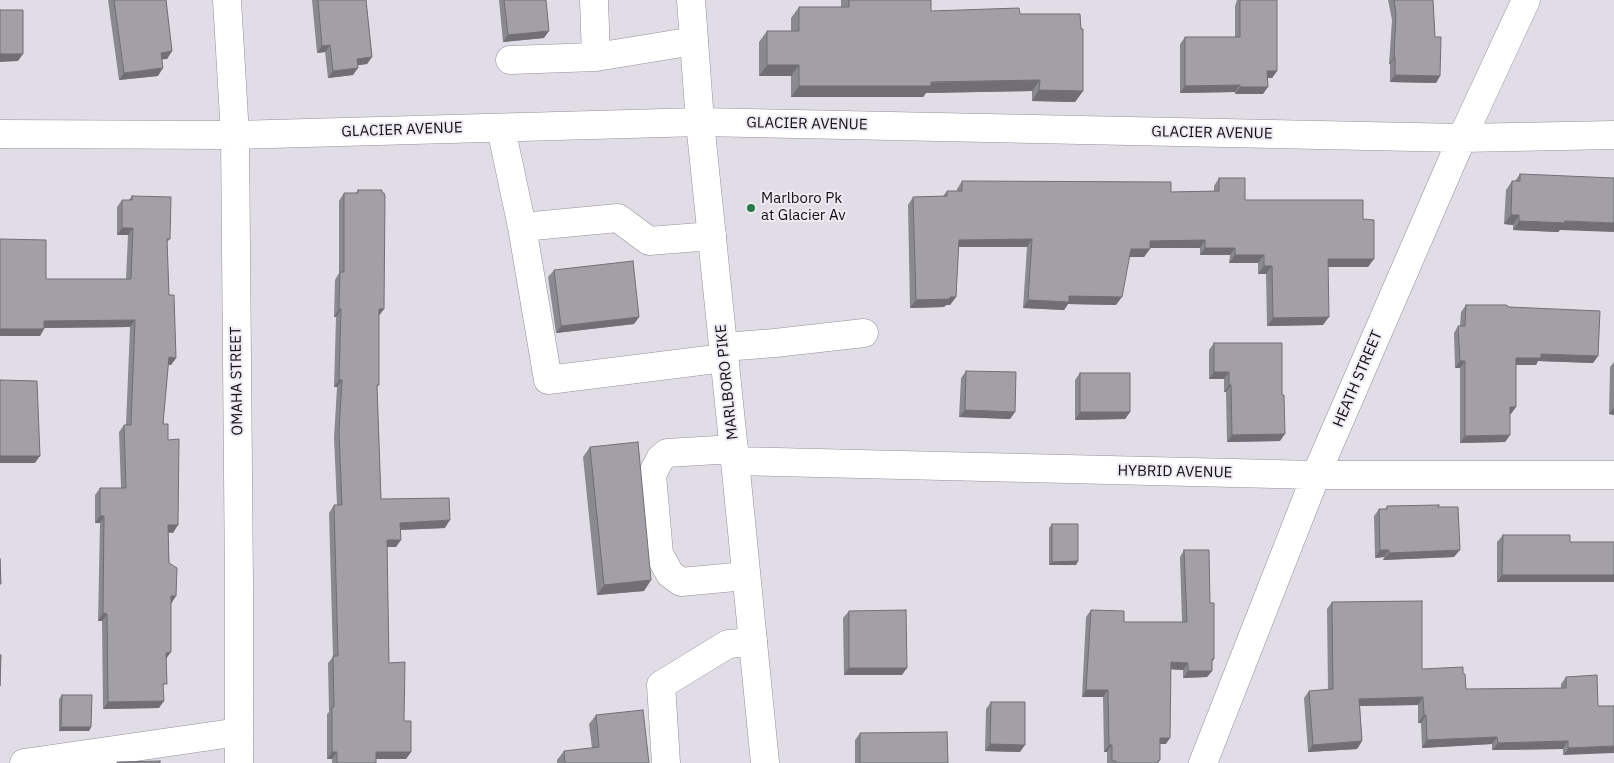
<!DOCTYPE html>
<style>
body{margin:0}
canvas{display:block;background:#e0dde6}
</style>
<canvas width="1614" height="763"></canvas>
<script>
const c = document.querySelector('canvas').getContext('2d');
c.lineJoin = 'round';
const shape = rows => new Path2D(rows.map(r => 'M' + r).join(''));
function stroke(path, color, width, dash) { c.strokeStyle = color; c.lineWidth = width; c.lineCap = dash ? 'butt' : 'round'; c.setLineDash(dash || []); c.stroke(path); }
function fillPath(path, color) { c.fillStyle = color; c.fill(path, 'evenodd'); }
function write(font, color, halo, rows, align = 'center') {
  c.font = font + ' "IBM Plex Sans",sans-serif'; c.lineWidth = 4; c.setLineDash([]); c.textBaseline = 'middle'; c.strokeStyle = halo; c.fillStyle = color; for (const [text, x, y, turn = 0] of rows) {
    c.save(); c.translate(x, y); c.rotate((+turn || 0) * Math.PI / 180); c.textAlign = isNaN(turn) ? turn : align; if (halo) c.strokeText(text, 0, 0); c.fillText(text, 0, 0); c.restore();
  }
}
const minor = shape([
 [227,0,235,135,239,585,239,763],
 [594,0,596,57,694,41],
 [510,60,596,57],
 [501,128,522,227],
 [0,134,235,135,700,122,1462,138,1614,135],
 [712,236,649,241,618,218,522,227,548,380,724,358],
 [724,347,775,343,864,333],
 [734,449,667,453,660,459,652,475,659,554,670,574,681,582,746,576],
 [735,461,1316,475,1614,475],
 [24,763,239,732],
 [666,763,661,685,728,644,753,642],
 [1203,763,1316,475,1462,138,1526,0]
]);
const major = shape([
 [691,0,700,122,735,461,765,763]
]);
const wall = shape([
 [108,0,166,0,172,51,167,59,162,59,158,76,119,80],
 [312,0,366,0,372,57,367,64,357,65,353,75,328,78,325,52,317,53],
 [499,0,546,0,544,38,503,42],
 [841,0,931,0,931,11,1020,14,1083,91,1075,102,1032,101,1032,91,926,93,923,97,791,97,791,76,759,76,759,42,767,31,791,31,791,18,799,7,841,7],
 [1237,0,1277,0,1277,71,1272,78,1268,78,1263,94,1235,94,1235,92,1180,93,1180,44,1185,37,1235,37,1235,6],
 [1388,0,1433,0,1435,37,1440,76,1436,83,1390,82,1390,64,1389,64,1392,20],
 [1520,174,1560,230,1558,232,1513,230,1513,225,1504,224,1506,190,1512,181,1515,181],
 [1219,178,1245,200,1363,219,1368,267,1328,267,1323,325,1267,326,1266,274,1258,274,1258,263,1229,263,1230,255,1200,255,1200,248,1150,248,1144,257,1129,257,1116,305,1068,304,1064,310,1023,308,1027,247,958,247,956,297,950,305,946,305,944,307,910,308,908,205,913,197,943,196,947,191,957,191,957,189,962,181,1171,192,1214,191,1214,186],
 [358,190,384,309,379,315,379,385,377,387,381,499,445,528,401,530,396,547,387,547,389,663,404,721,411,752,406,759,376,759,376,763,332,763,332,759,327,759,327,714,329,712,328,663,333,657,329,513,334,505,337,505,334,438,337,387,334,387,336,317,334,317,335,280,339,273,339,201,344,193,356,193],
 [132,196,170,239,167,242,169,295,176,358,171,365,168,365,163,424,168,440,173,533,168,532,171,604,163,689,159,708,103,709,102,621,98,621,100,523,95,523,95,495,100,488,121,488,119,432,124,425,126,425,130,327,44,328,40,336,46,279,126,279,128,235,117,235,117,207,122,200,129,200],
 [554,270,639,317,634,324,556,333,548,277],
 [1466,305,1598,356,1593,363,1538,361,1536,365,1516,365,1511,414,1510,414,1510,435,1505,442,1460,443,1460,368,1455,368,1454,333,1458,326,1460,326,1461,312],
 [1214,343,1280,441,1227,442,1226,392,1224,392,1224,379,1209,379,1209,350],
 [1614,362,1614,415,1609,414,1610,367],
 [966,371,1015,412,1010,419,959,417,961,378],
 [1080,373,1130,412,1125,419,1075,420,1075,380],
 [590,447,651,580,644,591,597,595,583,457],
 [1387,506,1438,507,1454,557,1383,560,1384,557,1375,558,1374,516,1379,509,1385,509],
 [1052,524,1078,561,1076,565,1049,565,1049,528],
 [1503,535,1570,542,1497,582,1497,542],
 [1184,550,1210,603,1214,659,1212,662,1212,671,1207,677,1183,678,1183,670,1171,669,1166,744,1160,744,1160,760,1158,763,1107,763,1107,752,1104,752,1103,697,1082,697,1086,617,1091,610,1124,622,1182,622,1180,557],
 [1332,602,1422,669,1463,674,1466,689,1561,688,1561,684,1566,677,1598,706,1563,755,1563,749,1492,750,1492,744,1422,748,1421,723,1418,723,1418,705,1360,706,1362,741,1357,749,1308,752,1304,698,1309,691,1328,690,1327,609],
 [849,611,902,675,844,675,843,618],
 [62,695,91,727,89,731,59,731,59,699],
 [991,702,1020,752,985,751,986,709],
 [596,715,649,763,557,763,557,760,564,751,592,748,589,724],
 [860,733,948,763,855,763,855,740]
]);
const shadedWall = shape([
 [549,31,544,38,503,42,508,35],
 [330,45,325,52,317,53,322,46],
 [172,51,167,59,156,60,161,53],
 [0,54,23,54,18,61,0,62],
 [372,57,367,64,352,66,357,59],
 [1394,57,1395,57,1390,64,1389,64],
 [767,65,799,65,791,76,759,76],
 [163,68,158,76,119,80,124,73],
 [358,68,353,75,328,78,333,71],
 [1267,71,1277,71,1272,78,1263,78],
 [1395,75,1440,76,1436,83,1390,82],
 [1040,80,1032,91,926,93,923,97,791,97,799,86],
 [1240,85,1235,92,1180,93,1185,86],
 [1240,87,1268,87,1263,94,1235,94],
 [1039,90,1083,91,1075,102,1032,101],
 [1511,215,1519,215,1513,225,1504,224],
 [1519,221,1565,221,1614,223,1614,232,1560,230,1558,232,1513,230],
 [122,228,133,228,128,235,117,235],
 [1032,239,1027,247,953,247,959,240],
 [1205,240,1200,248,1144,248,1150,241],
 [1205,248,1235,248,1230,255,1200,255],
 [1131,249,1150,249,1144,257,1125,257],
 [1235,255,1264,255,1258,263,1229,263],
 [1328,259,1374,259,1368,267,1322,267],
 [1264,266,1272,266,1266,274,1258,274],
 [1069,296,1122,297,1116,305,1068,304,1064,310,1023,308,1028,300],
 [950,297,956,297,950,305,946,305,944,307,910,308,916,300],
 [339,309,341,309,336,317,334,317],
 [379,309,384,309,378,317],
 [639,317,634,324,556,333,561,326],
 [1329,317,1323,325,1267,326,1273,318],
 [135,320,130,327,39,328,44,321],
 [0,329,44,329,40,336,0,336],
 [1541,354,1598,356,1593,363,1538,361,1536,365,1511,365,1516,358],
 [169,357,176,358,171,365,164,364],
 [1460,361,1465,361,1460,368,1455,368],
 [1214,372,1229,372,1224,379,1209,379],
 [339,380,342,380,337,387,334,387],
 [1229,385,1231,385,1226,392,1224,392],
 [1510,407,1516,407,1511,414,1505,414],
 [1614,407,1614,415,1609,414],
 [965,410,1015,412,1010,419,959,417],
 [1080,412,1130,412,1125,419,1075,420],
 [1285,434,1280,441,1227,442,1232,435],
 [1510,435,1505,442,1460,443,1465,436],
 [0,456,40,456,35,463,0,463],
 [100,516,104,516,100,523,95,523],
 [450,520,445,528,395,530,400,523],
 [168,525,178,525,173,533,163,532],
 [387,540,401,540,396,547,382,547],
 [1380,550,1389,550,1384,557,1375,558],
 [1460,550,1454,557,1383,560,1389,553],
 [1078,561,1076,565,1049,565,1052,562],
 [1502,575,1614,575,1614,582,1497,582],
 [651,580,644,591,597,595,604,585],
 [171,596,176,596,171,604],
 [103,613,107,614,102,621,98,621],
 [171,652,166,659,166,653],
 [1171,662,1188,663,1183,670,1166,669],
 [849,668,907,668,902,675,844,675],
 [1188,671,1212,671,1207,677,1183,678],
 [1086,690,1108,690,1103,697,1082,697],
 [1423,697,1418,705,1354,706,1359,699],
 [164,701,159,708,103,709,108,702],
 [1424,715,1426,715,1421,723,1418,723],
 [61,727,91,727,89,731,59,731],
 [1497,737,1492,744,1422,748,1427,740],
 [1160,738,1170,738,1166,744,1155,744],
 [1362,741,1357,749,1308,752,1313,745],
 [1568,741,1563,749,1492,750,1498,743],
 [990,744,1025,745,1020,752,985,751],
 [1109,745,1112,745,1107,752,1104,752],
 [1614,746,1614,753,1563,755,1568,748],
 [332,752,337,752,332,759,327,759],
 [376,752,411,752,406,759,371,759]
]);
const building = shape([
 [114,0,166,0,172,51,161,53,163,68,124,73,114,0],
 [318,0,366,0,372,57,357,59,358,68,333,71,330,45,322,46,318,0],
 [504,0,546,0,549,31,508,35,504,0],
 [849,0,931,0,931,11,1019,8,1020,14,1080,14,1081,29,1083,29,1083,91,1039,90,1040,80,931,82,931,86,799,86,799,65,767,65,767,31,799,31,799,7,849,7,849,0],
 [1240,0,1277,0,1277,71,1267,71,1268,87,1240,87,1240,85,1185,86,1185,37,1240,37,1240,0],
 [1394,0,1433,0,1435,37,1441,37,1440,76,1395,75,1395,57,1394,57,1396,13,1394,0],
 [0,10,23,10,23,54,0,54,0,10],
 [1520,174,1614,178,1614,223,1565,221,1565,223,1519,221,1519,215,1511,215,1512,181,1520,181,1520,174],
 [1219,178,1245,178,1245,200,1363,200,1363,219,1374,220,1374,259,1328,259,1329,317,1273,318,1272,266,1264,266,1264,255,1235,255,1235,248,1205,248,1205,240,1150,241,1150,249,1131,249,1122,297,1069,296,1069,302,1028,300,1032,239,959,240,956,297,950,297,950,299,916,300,913,197,947,196,947,191,962,191,962,181,1171,182,1171,192,1219,191,1219,178],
 [358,190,382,190,382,193,384,193,385,196,384,309,379,309,379,385,377,385,381,499,449,498,450,520,400,523,401,540,387,540,389,663,405,662,404,721,411,721,411,752,376,752,376,763,337,763,337,752,332,752,332,707,334,707,333,656,338,656,334,505,342,505,339,431,342,380,339,380,341,309,339,309,340,272,344,272,344,193,358,193,358,190],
 [132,196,171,197,170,239,167,239,169,295,174,295,176,358,169,357,163,424,168,424,168,440,179,439,178,525,168,525,169,563,177,568,176,596,171,596,171,652,166,653,167,684,163,684,164,701,108,702,107,614,103,613,104,516,100,516,100,488,126,488,124,425,131,425,135,320,44,321,44,329,0,329,0,239,46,240,46,279,131,279,133,228,122,228,122,200,132,200,132,196],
 [633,261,639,317,561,326,554,270,633,261],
 [1466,305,1506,305,1509,307,1600,311,1598,356,1541,354,1541,358,1516,358,1516,407,1510,407,1510,435,1465,436,1465,361,1460,361,1458,326,1465,326,1466,305],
 [1214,343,1282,343,1282,395,1284,395,1285,434,1232,435,1231,385,1229,385,1229,372,1214,372,1214,343],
 [966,371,1016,372,1015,412,965,410,966,371],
 [1080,373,1130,373,1130,412,1080,412,1080,373],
 [0,380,37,381,40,456,0,456,0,380],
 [638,442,651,580,604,585,590,447,638,442],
 [1439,505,1438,507,1458,507,1460,550,1389,553,1389,550,1380,550,1379,509,1387,509,1387,506,1439,505],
 [1052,524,1078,524,1078,561,1052,562,1052,524],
 [1503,535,1570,535,1570,542,1614,542,1614,575,1502,575,1503,535],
 [1184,550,1209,550,1210,603,1214,603,1214,659,1212,659,1212,671,1188,671,1188,663,1171,662,1170,738,1160,738,1160,760,1158,761,1158,763,1116,763,1116,761,1112,761,1112,745,1109,745,1108,690,1086,690,1091,610,1124,611,1124,622,1187,622,1184,550],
 [0,559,1,584,0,584,0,559],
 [1422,601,1422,669,1463,667,1463,674,1465,674,1466,689,1566,688,1566,677,1597,675,1598,706,1614,706,1614,746,1568,748,1568,741,1498,743,1497,737,1427,740,1426,715,1424,715,1423,697,1359,699,1362,741,1313,745,1309,691,1333,689,1332,602,1422,601],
 [906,610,907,668,849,668,849,611,906,610],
 [0,655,1,655,0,686,0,655],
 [62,695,92,695,91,727,61,727,62,695],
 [991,702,1025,702,1025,745,990,744,991,702],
 [643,710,649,763,565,763,564,751,599,747,596,715,643,710],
 [947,732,948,763,860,763,860,733,947,732],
 [160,761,160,763,117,763,117,762,160,761]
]);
const markers = [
 [751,208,5,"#287848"]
];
const streetNames = [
 ["GLACIER AVENUE",807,124,1],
 ["GLACIER AVENUE",402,130,-2],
 ["GLACIER AVENUE",1212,133,1],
 ["HEATH STREET",1358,379,-67],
 ["OMAHA STREET",237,381,-91],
 ["MARLBORO PIKE",727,382,-96],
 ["HYBRID AVENUE",1175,472,1]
];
const poiNames = [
 ["Marlboro Pk",761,199],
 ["at Glacier Av",761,216]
];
stroke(minor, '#939098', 29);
stroke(major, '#939098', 29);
stroke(minor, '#fff', 28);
stroke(major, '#fff', 28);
fillPath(wall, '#8b8990');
fillPath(shadedWall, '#716f75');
fillPath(building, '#a29fa7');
stroke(building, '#716f75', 1);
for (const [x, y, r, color] of markers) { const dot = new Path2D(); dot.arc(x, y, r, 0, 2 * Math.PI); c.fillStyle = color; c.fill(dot); stroke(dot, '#eeeaf3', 2); }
write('15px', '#111013', '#eeeaf3', streetNames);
write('15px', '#111013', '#eeeaf3', poiNames, 'left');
</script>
